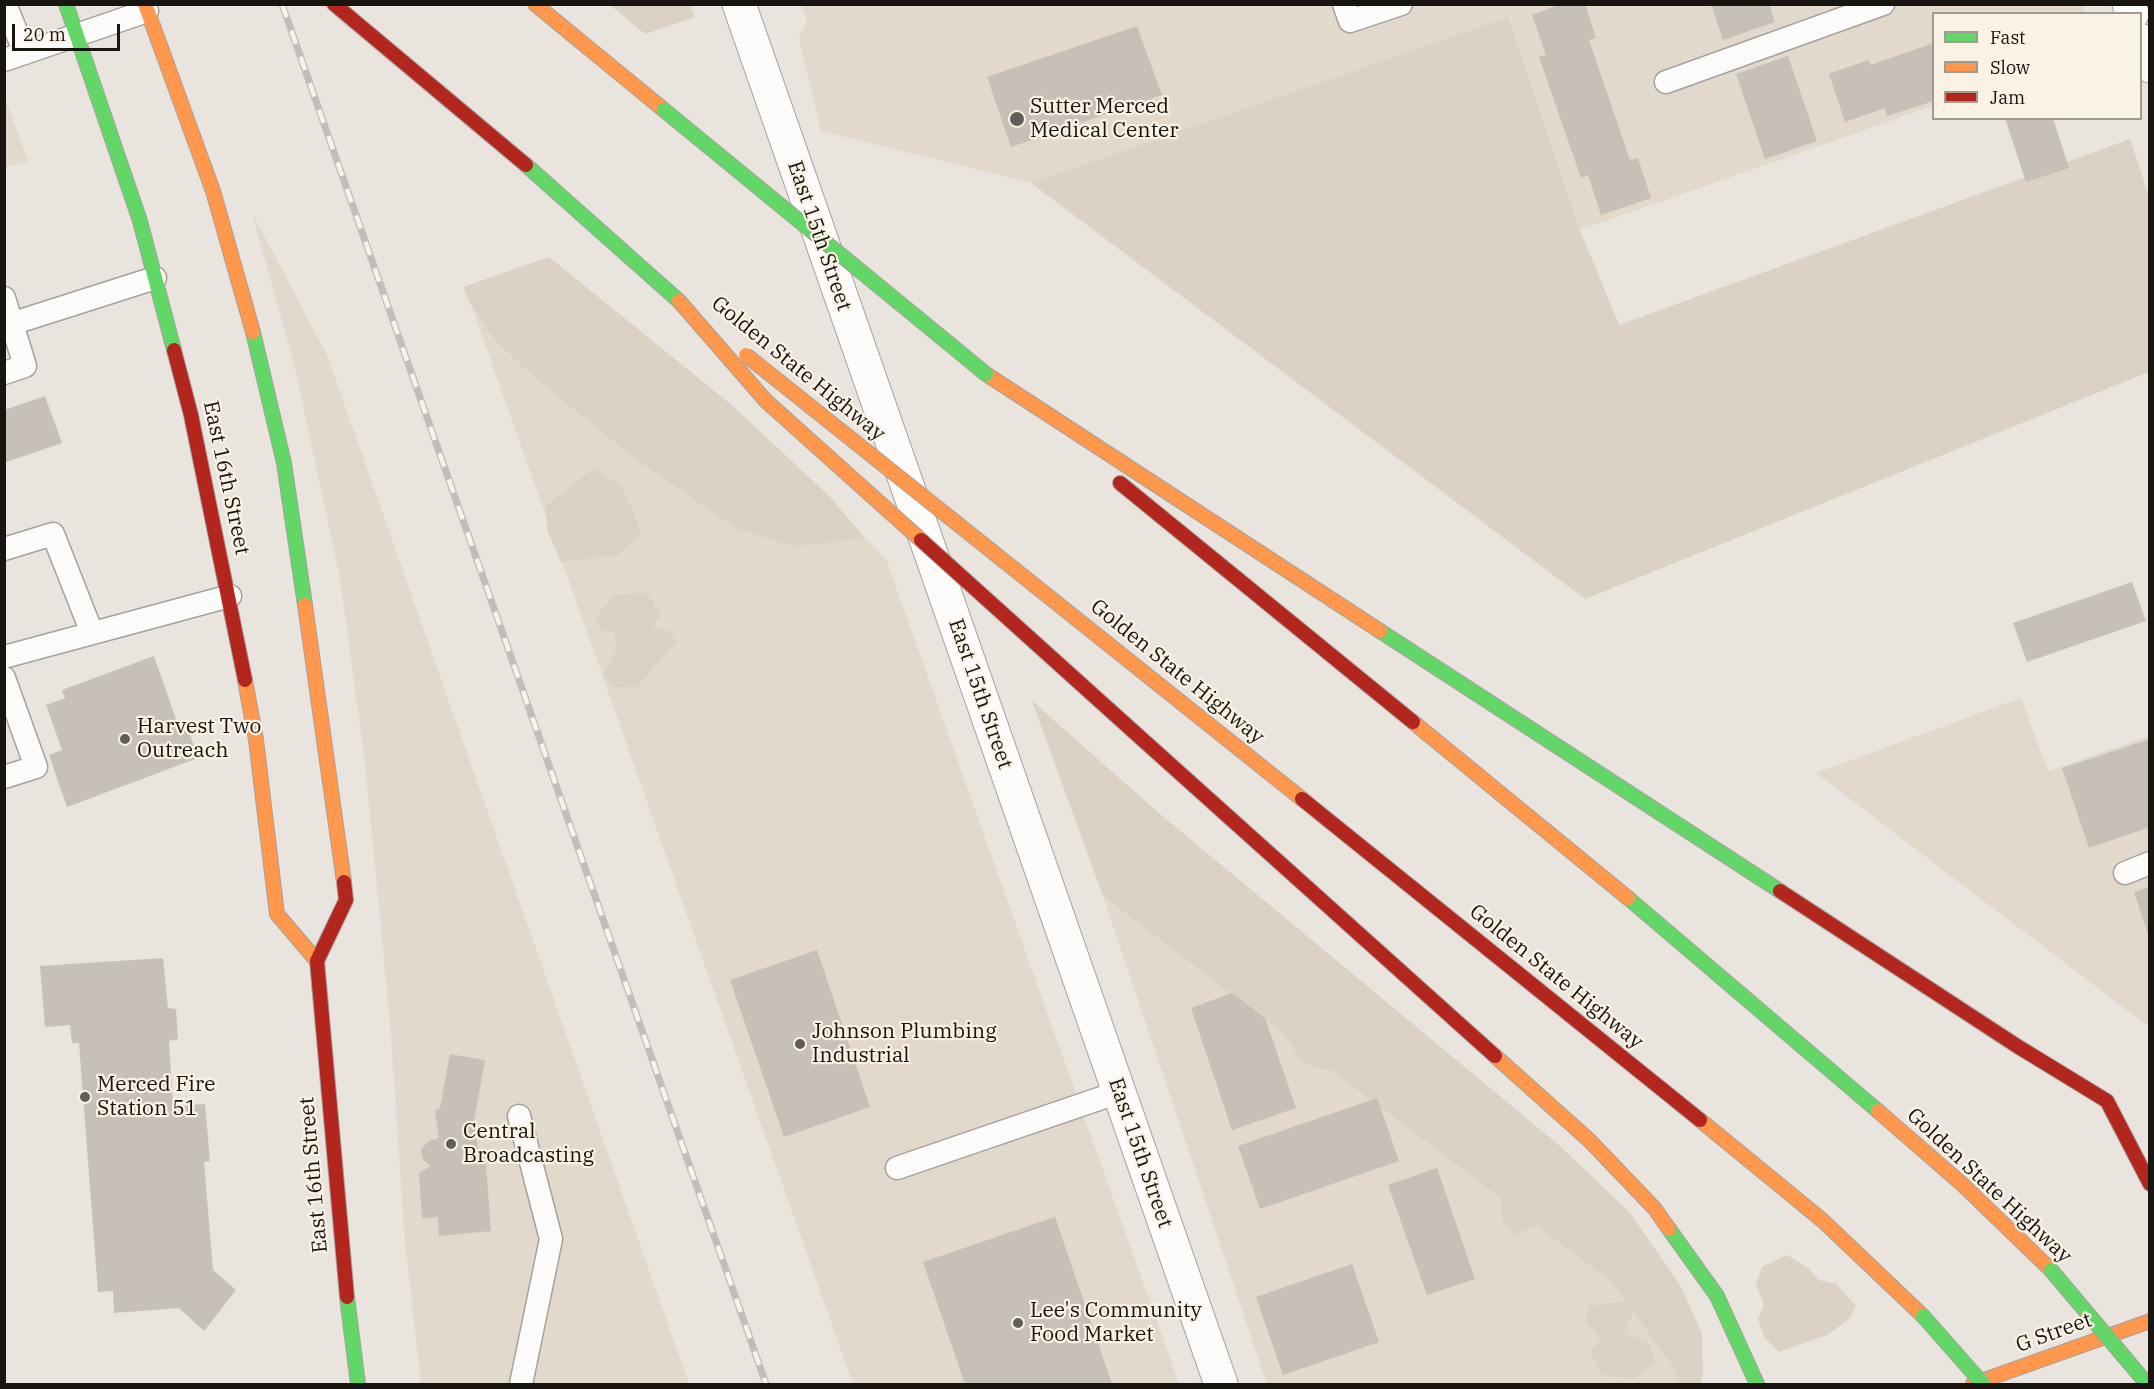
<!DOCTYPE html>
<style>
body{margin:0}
#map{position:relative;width:2154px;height:1389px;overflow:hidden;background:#e9e4de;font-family:"IBM Plex Serif",serif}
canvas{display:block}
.frame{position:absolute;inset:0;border:6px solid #181511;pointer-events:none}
.legend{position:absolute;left:1932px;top:12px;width:210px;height:108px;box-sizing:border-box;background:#fbf2e6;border:2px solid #a09a91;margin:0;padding:8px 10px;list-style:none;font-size:18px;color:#181511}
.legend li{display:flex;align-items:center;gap:12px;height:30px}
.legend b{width:30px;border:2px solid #a09a91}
.scale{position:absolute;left:12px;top:24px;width:108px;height:27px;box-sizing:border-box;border:3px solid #181511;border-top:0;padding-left:8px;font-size:18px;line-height:21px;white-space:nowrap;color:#181511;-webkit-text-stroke:4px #fbf2e6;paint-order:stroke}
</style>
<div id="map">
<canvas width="2154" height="1389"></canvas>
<div class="frame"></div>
<ul class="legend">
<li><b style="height:8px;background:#63d668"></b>Fast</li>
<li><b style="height:8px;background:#ff974d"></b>Slow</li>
<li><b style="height:8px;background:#b3261e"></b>Jam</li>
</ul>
<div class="scale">20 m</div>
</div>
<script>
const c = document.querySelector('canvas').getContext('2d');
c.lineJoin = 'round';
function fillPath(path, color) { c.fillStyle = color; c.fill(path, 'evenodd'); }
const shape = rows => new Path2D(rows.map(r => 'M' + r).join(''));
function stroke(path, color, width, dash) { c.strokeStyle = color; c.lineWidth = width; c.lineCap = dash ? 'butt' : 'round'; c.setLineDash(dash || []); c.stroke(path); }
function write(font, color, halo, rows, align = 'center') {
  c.font = font + ' "IBM Plex Serif",serif'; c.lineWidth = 4.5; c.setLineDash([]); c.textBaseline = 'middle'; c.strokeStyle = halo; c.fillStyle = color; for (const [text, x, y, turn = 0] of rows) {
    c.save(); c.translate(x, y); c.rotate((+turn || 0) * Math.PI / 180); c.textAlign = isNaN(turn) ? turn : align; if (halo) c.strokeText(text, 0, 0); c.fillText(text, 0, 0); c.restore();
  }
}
const built = shape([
 [801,4,2082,4,2085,13,1934,14,1933,106,1580,230,1508,17,1031,183,821,131,799,39,807,20],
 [4,95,28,161,5,168,4,168],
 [252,213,327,355,689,1384,421,1384,405,1242,390,1022,365,763,340,578,294,364],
 [472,307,495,340,530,374,633,457,796,547,865,538,886,559,1179,1384,853,1384],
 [2021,698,2048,771,2149,736,2149,1027,1816,773],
 [1103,896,1612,1282,1668,1360,1681,1384,1267,1384]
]);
const green = shape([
 [610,5,690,5,695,17,645,34],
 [1508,17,1580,230,1619,325,2130,139,2149,196,2149,372,1585,599,1031,183],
 [549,257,733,406,830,497,865,538,796,547,737,529,633,457,530,374,495,340,472,307,463,287],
 [594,468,621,485,642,533,618,555,561,562,548,532,545,507],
 [648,593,660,616,652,629,670,630,676,642,638,686,614,688,603,674,617,648,614,632,600,629,595,618,614,595],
 [1032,701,1160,814,1560,1146,1630,1213,1680,1285,1702,1334,1703,1374,1700,1384,1681,1384,1668,1360,1631,1309,1633,1314,1624,1333,1648,1343,1656,1362,1634,1379,1602,1375,1591,1352,1601,1338,1585,1322,1590,1306,1625,1301,1612,1282,1537,1226,1516,1234,1503,1223,1501,1198,1331,1070,1319,1069,1300,1060,1285,1035,1103,896],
 [1787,1255,1808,1268,1819,1280,1836,1284,1856,1306,1849,1319,1827,1335,1779,1352,1765,1338,1758,1319,1764,1304,1756,1285,1762,1267]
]);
const building = shape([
 [1562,4,1585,4,1596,38,1589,40,1630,160,1638,158,1651,198,1601,215,1588,175,1581,178,1539,57,1546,55,1532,15],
 [1711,4,1769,4,1775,22,1723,40],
 [1137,26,1162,95,1011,147,987,77],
 [1934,43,1934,101,1887,116,1885,108,1845,122,1829,74,1868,60,1870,65],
 [1788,56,1817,141,1765,159,1736,74],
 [2005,118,2053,118,2069,168,2026,182],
 [45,396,62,443,4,463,4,410],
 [2132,582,2146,621,2027,662,2013,623],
 [154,656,179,728,187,726,198,758,67,807,49,755,62,750,46,705,65,698,62,690],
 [2150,739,2150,827,2089,848,2062,768],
 [2150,887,2150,937,2149,937,2134,892],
 [817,950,870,1107,784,1137,730,980],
 [163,958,168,1008,176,1009,178,1039,169,1041,173,1106,205,1104,210,1161,204,1162,213,1270,236,1290,204,1331,179,1308,114,1313,113,1291,98,1292,79,1043,72,1043,70,1025,45,1027,40,966],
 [1232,993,1265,1018,1296,1108,1232,1130,1191,1008],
 [450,1054,485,1060,474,1121,478,1149,485,1152,491,1231,439,1236,438,1217,422,1218,419,1173,431,1166,423,1160,421,1149,429,1141,439,1138,435,1111,440,1108],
 [1377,1098,1399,1161,1260,1209,1238,1146],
 [1437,1168,1475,1279,1427,1295,1388,1185],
 [1055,1217,1112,1384,965,1384,923,1262],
 [1352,1264,1379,1342,1283,1375,1256,1297]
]);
const lane = shape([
 [5,4,25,53],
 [1344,4,1350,21,1401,4],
 [4,60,147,11],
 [1666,82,1883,4],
 [4,298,25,366,4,373],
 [14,323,155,278],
 [4,549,53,534,92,633],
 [4,657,230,596],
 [4,678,36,767,4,777],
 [2125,873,2150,863],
 [519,1116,551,1239,521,1384],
 [897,1168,1119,1092]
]);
const street = shape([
 [739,4,1221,1384],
 [2129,4,2132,14],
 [2140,40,2150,66]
]);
const fast = shape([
 [66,4,140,221,174,350],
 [526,165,679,301],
 [253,332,284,463,305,605],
 [1380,631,1780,891],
 [1628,898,1878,1111],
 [1669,1229,1717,1296,1757,1384],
 [347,1297,358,1384]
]);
const slow = shape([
 [145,4,213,191,253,332],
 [535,4,664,110],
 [986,374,1380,631],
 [305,605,344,882],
 [1098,636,1302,799],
 [245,680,256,740,277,914,317,961],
 [1413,722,1628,898],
 [1495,1056,1589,1140,1655,1209,1669,1229],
 [1878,1111,1963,1185,2051,1270],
 [1700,1120,1822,1220,1923,1316],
 [1973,1384,2150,1321]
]);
const jam = shape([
 [334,4,526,165],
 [174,350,191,415,245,680],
 [1120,483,1413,722],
 [1133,731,1495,1056],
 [1302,799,1700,1120],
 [344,882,346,900,317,961,347,1297],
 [1780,891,2017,1046,2107,1101,2150,1184]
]);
const rail = shape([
 [282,4,766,1384]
]);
const fastBridge = shape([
 [664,110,986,374],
 [2051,1270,2147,1384],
 [1923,1316,1983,1384]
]);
const slowBridge = shape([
 [679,301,766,401,921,540],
 [746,355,1098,636]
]);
const jamBridge = shape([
 [921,540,1133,731]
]);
const markers = [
 [1017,119,8,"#615d59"],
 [125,739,6,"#615d59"],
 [800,1044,6,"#615d59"],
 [85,1097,6,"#615d59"],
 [451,1144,6,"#615d59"],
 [1018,1323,6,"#615d59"]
];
const poiNames = [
 ["Sutter Merced",1030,107],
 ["Medical Center",1030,131],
 ["Harvest Two",137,727],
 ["Outreach",137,751],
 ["Johnson Plumbing",812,1032],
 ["Industrial",812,1056],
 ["Merced Fire",97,1085],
 ["Station 51",97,1109],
 ["Central",463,1132],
 ["Broadcasting",463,1156],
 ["Lee's Community",1030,1311],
 ["Food Market",1030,1335]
];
const streetNames = [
 ["East 15th Street",819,236,71],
 ["Golden State Highway",798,369,39],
 ["East 16th Street",226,478,78],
 ["Golden State Highway",1177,672,39],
 ["East 15th Street",980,694,71],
 ["Golden State Highway",1556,977,39],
 ["East 15th Street",1140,1153,71],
 ["East 16th Street",314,1175,-95],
 ["Golden State Highway",1989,1186,43],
 ["G Street",2054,1333,-20]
];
fillPath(built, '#e2d8cc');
fillPath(green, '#dbd2c5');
fillPath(building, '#c6c0b8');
stroke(lane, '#a5a19d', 25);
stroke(street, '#a5a19d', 35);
stroke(fast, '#a5a19d', 16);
stroke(slow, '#a5a19d', 16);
stroke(jam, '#a5a19d', 16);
stroke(lane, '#fcfbfa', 22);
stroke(street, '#fcfbfa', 33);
stroke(fast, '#63d668', 14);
stroke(slow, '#ff974d', 14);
stroke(jam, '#b3261e', 14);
stroke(rail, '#bfbebc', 7);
stroke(rail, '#fbf2e6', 4.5, [14]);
stroke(fastBridge, '#a5a19d', 16, []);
stroke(slowBridge, '#a5a19d', 16, []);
stroke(jamBridge, '#a5a19d', 16, []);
stroke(fastBridge, '#63d668', 14);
stroke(slowBridge, '#ff974d', 14);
stroke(jamBridge, '#b3261e', 14);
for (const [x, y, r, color] of markers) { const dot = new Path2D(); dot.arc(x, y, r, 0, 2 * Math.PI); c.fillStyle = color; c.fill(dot); stroke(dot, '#fbf2e6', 2); }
write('21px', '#181511', '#fbf2e6', poiNames, 'left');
write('21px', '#181511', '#fbf2e6', streetNames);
</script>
